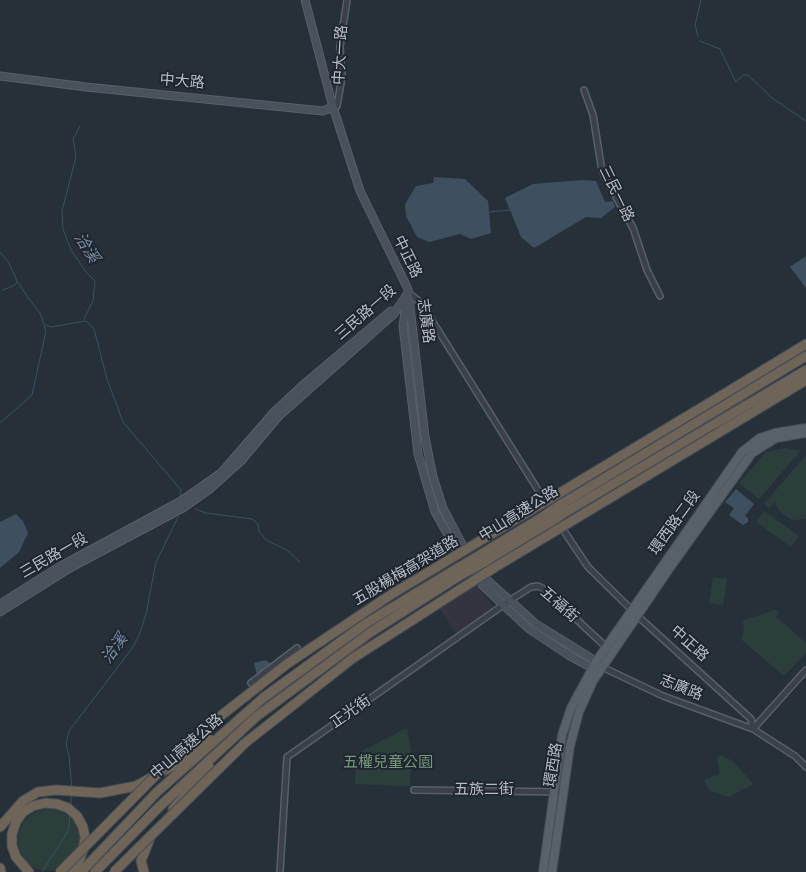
<!DOCTYPE html>
<meta charset="utf-8">
<style>
body{margin:0}
canvas{display:block;background:#263039}
</style>
<canvas width="806" height="872"></canvas>
<script>
const c = document.querySelector('canvas').getContext('2d');
c.lineJoin = 'round';
function fillPath(path, color) { c.fillStyle = color; c.fill(path, 'evenodd'); }
const shape = rows => new Path2D(rows.map(r => 'M' + r).join(''));
function stroke(path, color, width, dash) { c.strokeStyle = color; c.lineWidth = width; c.lineCap = dash ? 'butt' : 'round'; c.setLineDash(dash || []); c.stroke(path); }
function write(font, color, halo, rows, align = 'center') {
  c.font = font + ' "Varela Round","Noto Sans TC",sans-serif'; c.lineWidth = 4; c.setLineDash([]); c.textBaseline = 'middle'; c.strokeStyle = halo; c.fillStyle = color; for (const [text, x, y, turn = 0] of rows) {
    c.save(); c.translate(x, y); c.rotate((+turn || 0) * Math.PI / 180); c.textAlign = isNaN(turn) ? turn : align; if (halo) c.strokeText(text, 0, 0); c.fillText(text, 0, 0); c.restore();
  }
}
const medical = shape([
 [476,586,495,608,456,633,439,608]
]);
const green = shape([
 [786,448,800,451,759,499,739,483,766,452],
 [806,455,806,519,792,520,778,510,775,502,769,508,764,504],
 [764,511,799,536,791,547,756,522],
 [713,577,727,579,723,605,709,603],
 [775,610,779,612,776,617,806,643,806,653,784,676,742,640,744,627,742,621],
 [405,729,407,729,411,750,410,786,355,784,356,754],
 [720,755,733,761,753,784,729,797,709,790,704,780,720,774,717,759],
 '18 840a31 31 0 1 1 62 0a31 31 0 1 1-62 0Z'
]);
const water = shape([
 [434,177,465,179,488,201,491,233,471,239,460,234,429,242,417,237,406,216,405,204,416,186,433,183],
 [583,180,596,181,605,202,613,201,615,207,601,218,586,217,534,248,521,237,505,198,533,184],
 [806,256,806,288,790,267],
 [736,489,754,504,745,516,748,518,748,522,743,525,729,515,734,508,725,502],
 [16,514,23,521,28,533,19,552,0,568,0,522],
 [265,660,272,664,257,676,254,663]
]);
const stream = shape([
 [698,36,695,25,701,0],
 [700,41,720,49,736,82,743,75,748,75,772,98,806,121],
 [80,126,73,139,76,157,62,211,63,229,71,250,86,272,95,281,93,301,84,319],
 [489,212,510,210],
 [0,252,9,263,17,281,29,299,40,313,44,324,51,327,86,321,94,329,107,379,123,422,181,490,180,497],
 [3,290,15,285,17,282],
 [0,423,32,395,46,331,44,325],
 [195,509,206,513,252,519,258,524,259,531,266,540,287,550,300,562],
 [72,788,69,756,66,744,69,731,133,647,140,633,146,614,156,562,178,517],
 [71,804,71,795],
 [42,872,68,831,70,816]
]);
const street = shape([
 [584,90,593,115,602,171,633,228,647,270,660,296],
 [333,107,337,106,342,77,340,47,347,0],
 [409,293,421,303,543,498],
 [562,528,588,567,642,620,751,719,753,729],
 [602,667,663,696,753,729,795,756,806,767],
 [251,683,297,648],
 [753,729,806,670],
 [414,790,563,792],
 [280,872,287,757,509,601,531,587,538,586,544,589,605,646]
]);
const secondary = shape([
 [305,0,333,107,360,191,408,289,425,437,433,477,443,508,463,546],
 [0,76,86,87,323,111,333,107],
 [407,298,403,326,418,454,435,512,456,549],
 [486,579,536,624,599,663],
 [482,585,528,628,570,656,592,668,596,668],
 [0,604,59,567,181,501,204,485,221,473,274,412,303,385,391,311],
 [0,612,70,568,183,508,210,489,241,461,278,417,394,314,408,293]
]);
const primary = shape([
 [543,872,562,735,571,708,597,660,742,452,760,438,775,433,806,428],
 [552,872,570,746,579,712,593,681,669,569,752,453,776,438,806,433]
]);
const highway = shape([
 [729,391,806,344],
 [718,433,806,380],
 [560,505,806,356],
 [564,513,806,370],
 [483,553,544,516],
 [488,560,549,523],
 [173,809,209,767],
 [0,827,23,801,38,792,56,790,100,793,136,786,174,765,209,739],
 [0,868,1,872],
 [29,872,16,857,12,846,12,834,16,822,23,812,33,806,45,803,57,804,68,808,77,816,83,827,85,838,83,850,79,861,71,872],
 [81,872,157,792,263,698,365,624,456,569],
 [95,872,159,807,257,716,371,632,459,576],
 [144,872,141,861,150,838]
]);
const highwayBridge = shape([
 [544,516,560,505],
 [549,523,564,513],
 [456,569,483,553],
 [459,576,488,560],
 [60,872,167,764,218,718,287,664,392,594,729,391],
 [114,872,245,743,353,658,492,569,718,433]
]);
const streetNames = [
 ["中大一路",341,55,-87],
 ["中大路",182,82,5],
 ["三民一路",616,194,64],
 ["中正路",407,257,64],
 ["三民路一段",366,313,-41],
 ["志廣路",425,321,82],
 ["中山高速公路",519,514,-32],
 ["環西路二段",675,523,-54],
 ["三民路一段",54,556,-30],
 ["五股楊梅高架道路",406,571,-31],
 ["五福街",559,605,41],
 ["中正路",689,644,42],
 ["志廣路",681,688,22],
 ["正光街",351,712,-35],
 ["中山高速公路",187,747,-41],
 ["環西路",554,765,-81],
 ["五族二街",484,790]
];
const parkNames = [
 ["五權兒童公園",388,763]
];
const waterNames = [
 ["洽溪",86,248,58],
 ["洽溪",115,649,-54]
];
fillPath(medical, '#34343f');
fillPath(green, '#2b3e3c');
fillPath(water, '#3e4f60');
stroke(stream, '#3e4f60', 1);
stroke(street, '#585f68', 8);
stroke(secondary, '#585f68', 9);
stroke(primary, '#464d56', 10);
stroke(highway, '#454c55', 11);
stroke(street, '#3a414a', 5);
stroke(secondary, '#48515c', 7);
stroke(primary, '#58616a', 8);
stroke(highway, '#6f6458', 9);
stroke(highwayBridge, '#454c55', 11, []);
stroke(highwayBridge, '#6f6458', 9);
write('15px', '#b5bcc5', '#1f262f', streetNames);
write('15px', '#76987c', '#1f262f', parkNames);
write('italic 16px', '#7a8fa5', '#1f262f', waterNames);
</script>
